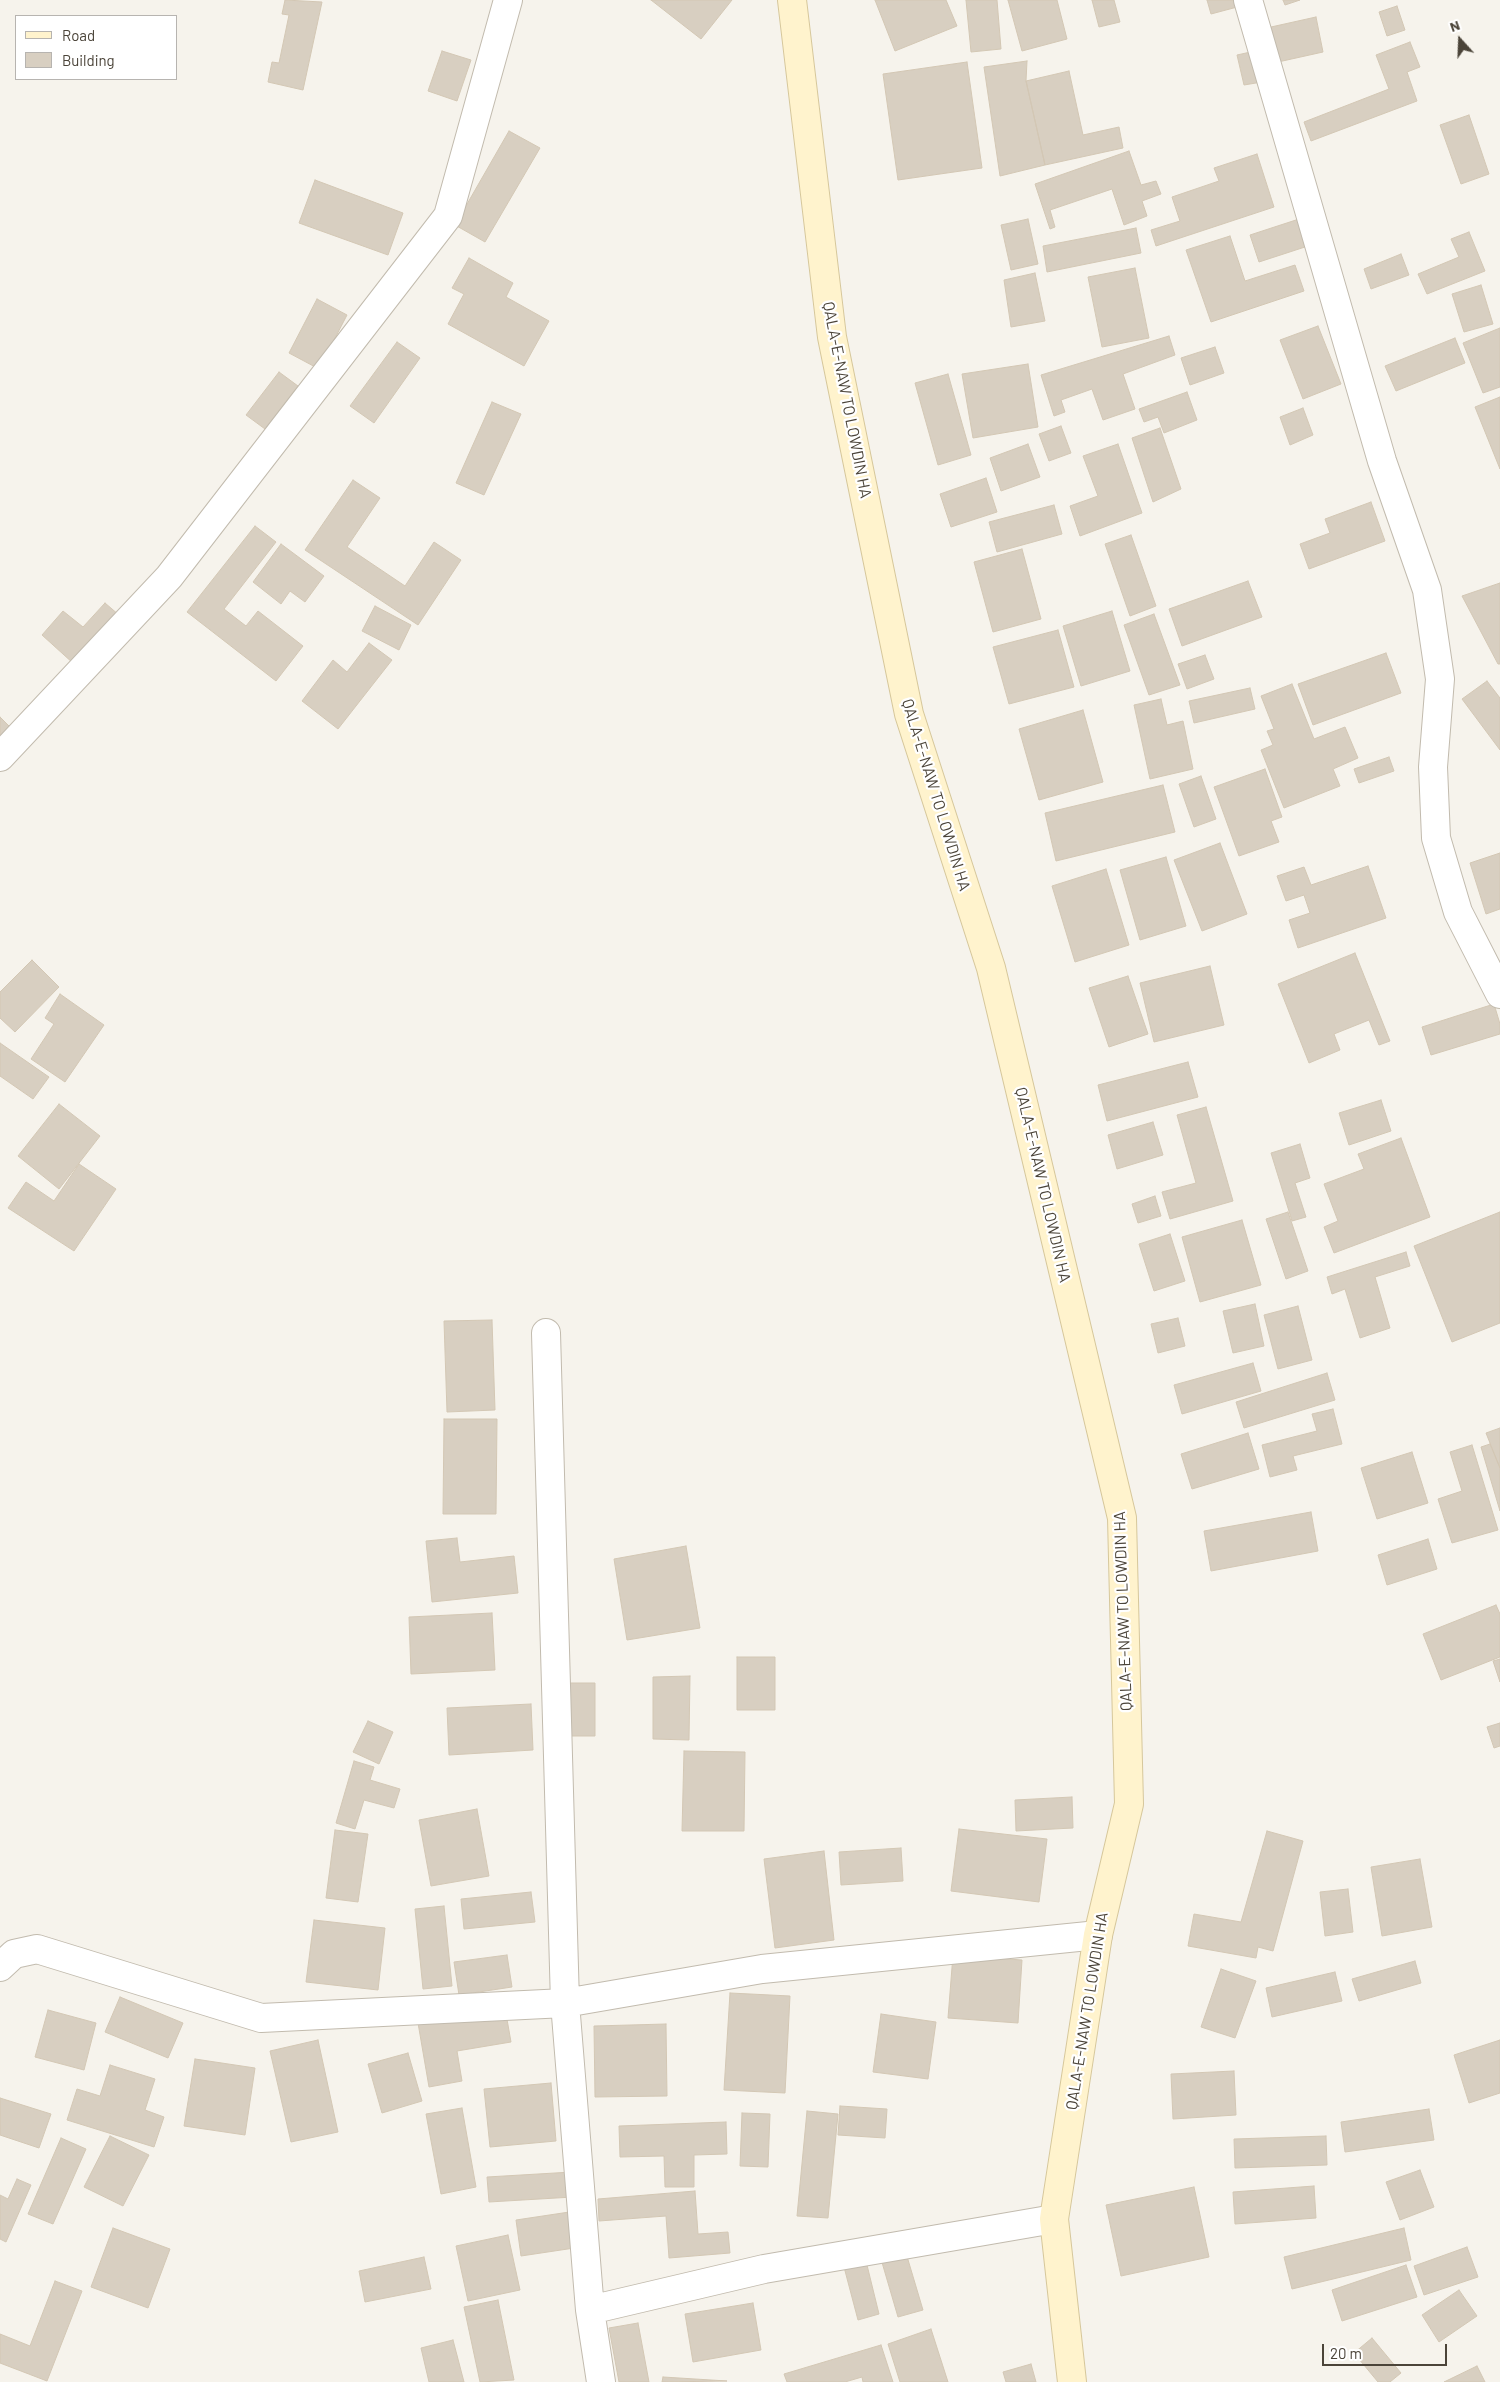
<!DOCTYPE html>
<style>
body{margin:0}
#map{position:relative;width:1500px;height:2382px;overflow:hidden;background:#f6f3ec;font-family:Barlow,sans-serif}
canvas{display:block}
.legend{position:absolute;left:15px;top:15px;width:162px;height:65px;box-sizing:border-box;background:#fff;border:1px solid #b7b4b0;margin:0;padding:6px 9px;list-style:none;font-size:15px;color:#4b4439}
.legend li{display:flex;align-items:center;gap:10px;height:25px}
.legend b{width:25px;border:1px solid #b7b4b0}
.north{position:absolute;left:1435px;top:15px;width:50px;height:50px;-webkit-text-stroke:4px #fff;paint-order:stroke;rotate:340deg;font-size:14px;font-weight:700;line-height:20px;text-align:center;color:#4b4439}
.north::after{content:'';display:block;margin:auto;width:18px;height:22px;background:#4b4439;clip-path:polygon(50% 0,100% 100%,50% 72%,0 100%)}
.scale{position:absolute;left:1322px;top:2344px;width:125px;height:22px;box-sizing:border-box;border:2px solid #4b4439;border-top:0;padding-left:6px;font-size:15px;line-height:18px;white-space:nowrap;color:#4b4439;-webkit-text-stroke:4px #fff;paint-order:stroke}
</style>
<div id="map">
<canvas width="1500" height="2382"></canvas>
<ul class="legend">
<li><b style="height:6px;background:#fff3cd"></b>Road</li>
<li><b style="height:14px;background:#d8cfc1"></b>Building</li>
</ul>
<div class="north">N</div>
<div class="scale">20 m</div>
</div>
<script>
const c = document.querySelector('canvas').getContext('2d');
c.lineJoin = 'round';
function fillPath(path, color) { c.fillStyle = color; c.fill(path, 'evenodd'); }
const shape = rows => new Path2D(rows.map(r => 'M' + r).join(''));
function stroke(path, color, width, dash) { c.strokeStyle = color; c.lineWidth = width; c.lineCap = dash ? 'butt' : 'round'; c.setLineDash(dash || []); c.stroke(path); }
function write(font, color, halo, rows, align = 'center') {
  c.font = font + ' Barlow,sans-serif'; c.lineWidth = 4.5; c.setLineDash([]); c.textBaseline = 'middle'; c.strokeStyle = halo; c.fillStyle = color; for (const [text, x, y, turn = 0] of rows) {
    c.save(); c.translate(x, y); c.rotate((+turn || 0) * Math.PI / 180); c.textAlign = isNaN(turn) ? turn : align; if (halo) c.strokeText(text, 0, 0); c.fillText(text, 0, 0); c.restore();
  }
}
const building = shape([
 [285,0,322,2,303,90,268,82,272,62,279,63,289,15,282,14,285,0],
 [651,0,732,0,701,39,651,0],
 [875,0,946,0,957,26,895,51,875,0],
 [966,0,997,0,1001,49,971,52,966,0],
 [1008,0,1057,0,1067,39,1022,51,1008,0],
 [1092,0,1114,0,1120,22,1099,27,1092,0],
 [1207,0,1240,0,1241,6,1211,14,1207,0],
 [1283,0,1300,0,1285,5,1283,0],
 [1397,6,1405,30,1387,36,1379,12,1397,6],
 [1316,17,1323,52,1278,62,1271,27,1316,17],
 [1410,42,1420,67,1407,72,1417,101,1311,141,1304,122,1389,89,1376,55,1410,42],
 [442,51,471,60,457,101,428,91,442,51],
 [1255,51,1262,82,1244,85,1237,55,1255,51],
 [1027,61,1026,81,1045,165,1000,176,984,67,1027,61],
 [967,62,982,168,898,180,883,74,967,62],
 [1069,71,1083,135,1119,127,1123,148,1045,165,1026,81,1069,71],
 [1469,115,1489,174,1461,184,1440,125,1469,115],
 [509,131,540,148,485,242,455,225,509,131],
 [1129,151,1141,185,1156,181,1161,194,1142,201,1147,216,1124,225,1112,189,1050,210,1055,227,1050,229,1035,184,1129,151],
 [1257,154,1274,207,1156,246,1151,230,1180,221,1172,197,1219,181,1214,168,1257,154],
 [315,180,403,213,388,255,299,223,315,180],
 [1028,219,1038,264,1011,270,1001,225,1028,219],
 [1299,219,1308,246,1259,262,1250,235,1299,219],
 [1136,228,1141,253,1047,272,1043,246,1136,228],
 [1469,232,1485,271,1427,294,1418,274,1459,257,1451,239,1469,232],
 [1230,236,1245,281,1295,265,1304,291,1211,322,1186,250,1230,236],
 [1401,254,1409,275,1371,289,1364,269,1401,254],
 [469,258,513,283,506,297,549,321,524,366,448,324,464,294,452,288,469,258],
 [1135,268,1149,338,1102,347,1088,277,1135,268],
 [1035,273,1045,321,1011,327,1004,280,1035,273],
 [1481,285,1493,324,1464,332,1452,294,1481,285],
 [317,299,347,315,319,369,289,353,317,299],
 [1318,326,1341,384,1303,399,1280,340,1318,326],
 [1500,328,1500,387,1483,393,1463,343,1500,328],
 [1169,336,1175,355,1123,374,1135,409,1103,420,1092,389,1061,400,1065,412,1054,416,1041,375,1169,336],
 [1455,338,1465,363,1396,391,1385,366,1455,338],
 [397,342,420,358,374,423,350,406,397,342],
 [1215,347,1224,373,1190,385,1181,358,1215,347],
 [1028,364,1038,427,973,438,962,374,1028,364],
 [279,372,298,386,265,429,246,415,279,372],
 [948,374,971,455,938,465,915,383,948,374],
 [1187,392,1197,420,1164,433,1158,417,1144,422,1139,409,1187,392],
 [1500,397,1500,469,1475,407,1500,397],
 [492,402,521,414,484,495,456,483,492,402],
 [1303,408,1313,435,1290,445,1280,417,1303,408],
 [1061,426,1071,453,1049,461,1039,434,1061,426],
 [1160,428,1181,489,1153,502,1132,438,1160,428],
 [1028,444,1040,477,1001,491,990,458,1028,444],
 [1118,444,1142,513,1080,536,1070,506,1098,496,1083,456,1118,444],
 [986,478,997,512,951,527,940,494,986,478],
 [353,480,380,498,347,547,405,586,434,542,461,560,418,625,305,550,353,480],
 [1371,502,1385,541,1309,569,1300,544,1330,533,1325,519,1371,502],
 [1054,505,1062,534,997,552,989,522,1054,505],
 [255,526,276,542,224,609,246,626,258,611,303,646,276,681,187,612,255,526],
 [1131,535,1156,606,1130,616,1105,544,1131,535],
 [281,544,324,576,305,602,290,591,281,604,253,582,281,544],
 [1022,549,1041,619,993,632,974,562,1022,549],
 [1248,581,1262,617,1182,646,1169,609,1248,581],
 [1500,583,1500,664,1498,664,1462,596,1500,583],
 [105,603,119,615,74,664,42,635,63,611,83,627,105,603],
 [375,606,411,625,399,650,362,631,375,606],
 [1112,611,1130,671,1081,686,1063,626,1112,611],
 [1154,614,1180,685,1149,695,1124,625,1154,614],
 [1058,630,1074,687,1009,704,993,647,1058,630],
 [369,643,392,660,338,729,302,701,333,660,347,672,369,643],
 [1386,653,1401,693,1313,725,1298,684,1386,653],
 [1205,655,1214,679,1187,689,1178,664,1205,655],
 [1487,681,1500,698,1500,750,1462,699,1487,681],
 [1292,684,1314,739,1345,727,1358,758,1333,769,1340,786,1284,808,1261,750,1273,745,1267,731,1274,729,1261,696,1292,684],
 [1250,688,1255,709,1194,723,1189,701,1250,688],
 [1161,699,1167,725,1183,721,1193,769,1150,779,1134,705,1161,699],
 [1083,710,1103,782,1039,800,1019,729,1083,710],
 [0,717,17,734,0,751,0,717],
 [1389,757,1394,771,1359,783,1354,769,1389,757],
 [1265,769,1282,817,1271,821,1279,842,1239,856,1214,787,1265,769],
 [1201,776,1216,819,1194,827,1179,784,1201,776],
 [1163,785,1175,832,1056,861,1045,813,1163,785],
 [1220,843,1247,914,1202,931,1174,860,1220,843],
 [1500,853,1500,909,1486,914,1470,863,1500,853],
 [1166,857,1186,926,1140,940,1120,870,1166,857],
 [1368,866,1386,918,1298,948,1289,920,1310,913,1304,895,1286,901,1277,876,1304,867,1311,885,1368,866],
 [1106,869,1129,945,1075,962,1052,886,1106,869],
 [1355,953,1390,1041,1379,1045,1369,1020,1334,1034,1340,1050,1309,1063,1278,984,1355,953],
 [32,960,59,987,15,1032,0,1018,0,992,32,960],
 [1210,966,1224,1025,1154,1042,1140,983,1210,966],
 [1128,976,1148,1034,1109,1047,1089,988,1128,976],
 [60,994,104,1025,65,1082,31,1059,54,1024,45,1018,60,994],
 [1494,1004,1500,1024,1500,1034,1431,1055,1422,1027,1494,1004],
 [0,1043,49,1077,33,1099,0,1076,0,1043],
 [1188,1062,1198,1097,1107,1121,1098,1085,1188,1062],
 [1381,1100,1391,1131,1349,1145,1339,1113,1381,1100],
 [59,1104,100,1136,59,1189,18,1156,59,1104],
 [1206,1107,1233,1201,1170,1219,1162,1192,1196,1183,1177,1115,1206,1107],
 [1153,1122,1163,1155,1117,1169,1108,1135,1153,1122],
 [1401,1138,1430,1217,1334,1253,1324,1227,1338,1221,1324,1184,1364,1169,1358,1154,1401,1138],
 [1300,1144,1310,1178,1295,1183,1306,1217,1292,1221,1271,1153,1300,1144],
 [79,1164,116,1189,74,1251,8,1208,26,1182,54,1201,79,1164],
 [1155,1196,1161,1216,1138,1223,1132,1204,1155,1196],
 [1288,1212,1308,1271,1286,1279,1266,1219,1288,1212],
 [1500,1212,1500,1323,1452,1342,1414,1246,1500,1212],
 [1242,1220,1261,1285,1200,1302,1182,1237,1242,1220],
 [1170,1234,1185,1281,1154,1291,1139,1244,1170,1234],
 [1406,1252,1410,1266,1375,1277,1390,1328,1360,1338,1345,1289,1332,1294,1327,1277,1406,1252],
 [1255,1304,1264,1346,1233,1353,1223,1311,1255,1304],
 [1298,1306,1312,1360,1278,1369,1264,1315,1298,1306],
 [1178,1318,1185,1346,1158,1353,1151,1324,1178,1318],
 [492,1320,495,1410,447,1412,444,1321,492,1320],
 [1253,1363,1261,1391,1182,1414,1174,1385,1253,1363],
 [1327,1373,1335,1400,1244,1428,1236,1402,1327,1373],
 [1333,1409,1342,1444,1293,1456,1297,1470,1270,1477,1262,1445,1317,1431,1312,1414,1333,1409],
 [444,1419,497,1419,496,1514,443,1514,444,1419],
 [1500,1428,1500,1468,1486,1433,1500,1428],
 [1248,1433,1259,1469,1192,1489,1181,1454,1248,1433],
 [1490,1444,1500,1468,1500,1511,1481,1447,1490,1444],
 [1472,1445,1498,1530,1452,1543,1438,1499,1462,1491,1450,1452,1472,1445],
 [1412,1452,1428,1503,1377,1519,1361,1468,1412,1452],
 [1311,1512,1318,1551,1211,1571,1204,1531,1311,1512],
 [457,1538,460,1562,514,1556,518,1593,432,1602,426,1541,457,1538],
 [1428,1539,1437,1569,1387,1585,1378,1555,1428,1539],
 [686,1546,700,1628,627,1640,614,1559,686,1546],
 [1496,1605,1500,1614,1500,1657,1441,1680,1423,1634,1496,1605],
 [492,1613,495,1670,411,1674,409,1617,492,1613],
 [737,1657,775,1657,775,1710,737,1710,737,1657],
 [1500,1659,1500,1682,1493,1661,1500,1659],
 [690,1676,689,1740,653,1739,653,1677,690,1676],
 [564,1683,595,1683,595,1736,564,1736,564,1683],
 [531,1704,533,1750,449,1755,447,1708,531,1704],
 [368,1721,393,1732,379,1764,353,1752,368,1721],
 [1500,1723,1500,1746,1494,1748,1487,1727,1500,1723],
 [684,1751,745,1752,744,1831,682,1831,684,1751],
 [354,1761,374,1767,370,1780,400,1789,394,1808,364,1800,355,1829,336,1823,354,1761],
 [1072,1797,1073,1828,1016,1831,1015,1800,1072,1797],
 [477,1809,489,1876,431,1886,419,1820,477,1809],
 [959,1829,1047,1839,1039,1902,951,1891,959,1829],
 [335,1830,368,1834,358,1902,326,1898,335,1830],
 [1267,1831,1303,1841,1273,1951,1258,1947,1256,1958,1188,1946,1194,1914,1241,1922,1267,1831],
 [901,1848,903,1881,841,1885,839,1852,901,1848],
 [824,1851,834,1940,775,1948,764,1859,824,1851],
 [1420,1859,1432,1927,1382,1936,1371,1867,1420,1859],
 [1348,1889,1353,1932,1325,1936,1320,1892,1348,1889],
 [531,1892,535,1922,464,1929,461,1899,531,1892],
 [444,1906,452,1986,423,1989,415,1909,444,1906],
 [314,1920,385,1928,378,1990,306,1982,314,1920],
 [507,1955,512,1987,459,1995,454,1962,507,1955],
 [953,1955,1022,1960,1018,2023,948,2018,953,1955],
 [1415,1961,1421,1983,1359,2001,1352,1979,1415,1961],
 [1221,1969,1256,1981,1235,2038,1201,2027,1221,1969],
 [1335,1972,1342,2001,1272,2017,1266,1988,1335,1972],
 [730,1993,790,1996,785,2093,724,2090,730,1993],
 [120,1997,183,2023,168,2058,105,2032,120,1997],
 [505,2008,511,2042,457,2051,462,2081,429,2087,418,2023,505,2008],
 [48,2010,96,2023,84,2070,35,2057,48,2010],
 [881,2014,936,2022,928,2079,873,2072,881,2014],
 [666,2024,667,2096,595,2097,594,2026,666,2024],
 [318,2040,338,2132,291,2142,270,2051,318,2040],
 [1500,2040,1500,2093,1469,2103,1454,2055,1500,2040],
 [408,2053,422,2101,382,2113,368,2064,408,2053],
 [195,2059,255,2068,245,2135,184,2126,195,2059],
 [110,2065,155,2079,145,2110,164,2117,154,2147,67,2120,77,2089,100,2096,110,2065],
 [1234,2071,1236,2115,1173,2119,1171,2074,1234,2071],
 [551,2083,556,2141,490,2147,484,2089,551,2083],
 [0,2098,51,2114,39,2148,0,2135,0,2098],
 [840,2106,887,2109,885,2138,838,2135,840,2106],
 [462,2108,476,2187,441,2194,426,2114,462,2108],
 [1429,2109,1434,2140,1345,2152,1341,2122,1429,2109],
 [807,2111,838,2114,828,2218,797,2216,807,2111],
 [742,2113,770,2114,768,2167,740,2166,742,2113],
 [726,2122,727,2154,694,2155,694,2187,665,2187,664,2156,620,2157,619,2126,726,2122],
 [110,2136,149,2155,123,2206,84,2187,110,2136],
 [1326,2136,1327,2165,1235,2168,1234,2139,1326,2136],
 [61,2138,86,2149,53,2224,28,2214,61,2138],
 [1420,2170,1434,2207,1400,2220,1386,2182,1420,2170],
 [572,2172,573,2197,489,2202,487,2177,572,2172],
 [17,2179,31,2185,6,2242,0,2239,0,2195,8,2199,17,2179],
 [1314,2186,1316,2218,1235,2224,1233,2192,1314,2186],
 [1194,2187,1209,2257,1121,2276,1106,2205,1194,2187],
 [695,2191,698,2234,728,2232,730,2253,669,2258,666,2216,599,2221,598,2199,695,2191],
 [576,2211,581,2247,521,2256,516,2220,576,2211],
 [113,2228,170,2249,148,2308,91,2287,113,2228],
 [1404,2228,1411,2260,1292,2289,1284,2257,1404,2228],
 [508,2235,520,2290,468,2301,456,2246,508,2235],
 [1467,2247,1478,2277,1424,2295,1414,2266,1467,2247],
 [906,2253,923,2310,898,2317,881,2259,906,2253],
 [424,2257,431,2289,365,2302,359,2271,424,2257],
 [866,2261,879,2314,858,2320,844,2267,866,2261],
 [1406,2265,1417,2297,1342,2321,1332,2290,1406,2265],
 [55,2281,82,2291,47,2381,0,2363,0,2334,30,2346,55,2281],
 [1459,2290,1477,2316,1439,2342,1422,2315,1459,2290],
 [498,2300,514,2380,480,2382,464,2307,498,2300],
 [753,2303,761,2350,693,2362,685,2314,753,2303],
 [638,2323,649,2382,619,2382,609,2328,638,2323],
 [931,2329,948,2382,900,2382,888,2344,931,2329],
 [1372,2338,1401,2373,1390,2382,1378,2382,1354,2353,1372,2338],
 [453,2340,464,2382,429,2382,421,2348,453,2340],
 [881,2345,893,2382,863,2382,862,2377,845,2382,787,2382,784,2374,881,2345],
 [1031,2364,1036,2382,1006,2382,1003,2372,1031,2364],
 [1477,2366,1485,2382,1444,2382,1477,2366],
 [663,2377,727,2381,662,2382,663,2377]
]);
const street = shape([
 [1248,0,1382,461,1427,590,1440,679,1433,767,1436,838,1458,912,1500,994],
 [0,757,169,577,448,216,508,0],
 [546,1333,565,2003,590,2310,601,2382],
 [0,1967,14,1954,37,1949,261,2018,565,2003,762,1969,1098,1935],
 [590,2310,764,2269,1054,2219]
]);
const secondary = shape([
 [792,0,832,337,909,714,991,968,1122,1518,1129,1804,1098,1935,1054,2219,1072,2382]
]);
const streetNames = [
 ["QALA-E-NAW TO LOWDIN HA",847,400,79],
 ["QALA-E-NAW TO LOWDIN HA",936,795,73],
 ["QALA-E-NAW TO LOWDIN HA",1043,1185,77],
 ["QALA-E-NAW TO LOWDIN HA",1123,1611,-92],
 ["QALA-E-NAW TO LOWDIN HA",1087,2011,-81]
];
fillPath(building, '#d8cfc1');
stroke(building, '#d3c7b4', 1);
stroke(street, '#c2bbae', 30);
stroke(secondary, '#d6c79b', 30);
stroke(street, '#fff', 28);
stroke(secondary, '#fff3cd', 28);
write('16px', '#4b4439', '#fff', streetNames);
</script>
